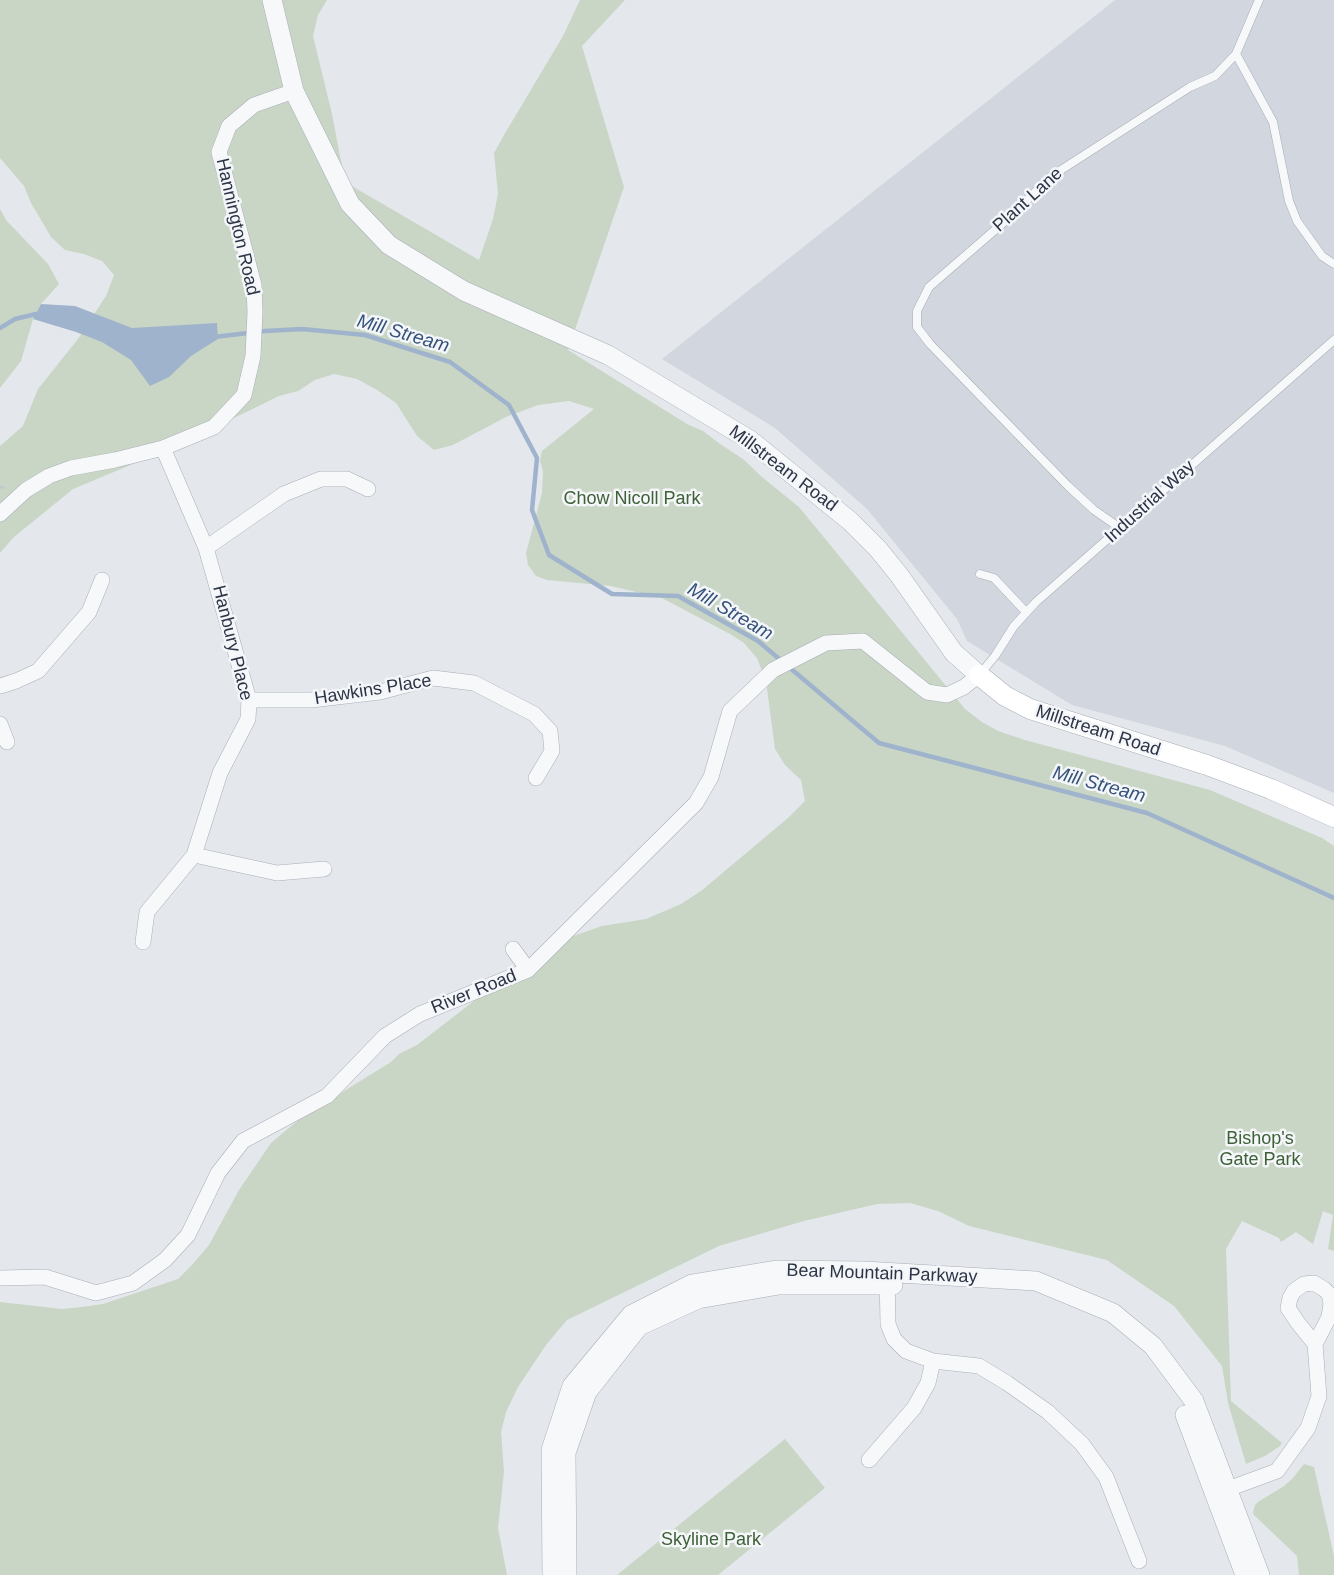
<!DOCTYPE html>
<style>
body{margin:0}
canvas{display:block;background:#e4e7ec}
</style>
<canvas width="1334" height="1575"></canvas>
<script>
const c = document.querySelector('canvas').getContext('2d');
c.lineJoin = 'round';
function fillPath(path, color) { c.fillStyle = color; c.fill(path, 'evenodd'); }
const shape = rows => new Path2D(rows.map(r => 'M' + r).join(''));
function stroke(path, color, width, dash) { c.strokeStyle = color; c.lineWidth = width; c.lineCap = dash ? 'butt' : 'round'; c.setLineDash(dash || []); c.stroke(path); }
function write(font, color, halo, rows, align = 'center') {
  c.font = font + ' Arial,sans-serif'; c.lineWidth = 5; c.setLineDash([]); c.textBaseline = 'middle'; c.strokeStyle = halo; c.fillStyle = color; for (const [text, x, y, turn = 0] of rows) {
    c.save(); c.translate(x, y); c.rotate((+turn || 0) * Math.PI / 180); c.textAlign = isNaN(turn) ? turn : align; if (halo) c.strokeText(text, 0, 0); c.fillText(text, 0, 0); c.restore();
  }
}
const built = shape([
 [1115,0,1334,0,1334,793,1225,746,1072,705,967,641,957,619,867,509,775,428,662,359]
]);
const green = shape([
 [0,0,327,0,318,15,313,36,332,114,345,182,479,260,493,219,498,194,494,153,504,135,563,36,580,0,625,0,582,46,624,187,568,350,687,424,703,431,720,444,743,459,762,477,799,507,965,709,982,722,998,731,1025,740,1210,790,1322,838,1334,846,1334,1251,1328,1249,1333,1215,1323,1211,1313,1244,1296,1232,1281,1242,1279,1238,1242,1221,1226,1249,1231,1401,1282,1443,1280,1446,1265,1456,1246,1464,1228,1403,1222,1366,1174,1306,1107,1260,969,1226,938,1211,910,1203,877,1204,804,1221,719,1246,567,1320,561,1327,546,1345,518,1387,506,1412,501,1432,504,1472,498,1528,507,1575,0,1575,0,1302,62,1309,82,1307,103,1304,178,1279,192,1265,209,1245,239,1190,271,1143,302,1117,391,1062,399,1054,417,1045,505,977,559,941,602,926,646,919,681,904,701,891,788,818,805,801,801,780,785,765,775,749,766,681,757,658,744,643,730,634,662,598,611,586,547,580,536,576,528,565,526,553,542,493,543,471,540,461,542,451,594,409,569,401,538,405,506,417,453,445,434,450,417,436,396,403,377,390,357,379,334,374,315,380,298,391,279,396,181,444,73,489,14,537,0,553,0,446,23,426,38,389,78,339,106,296,114,275,102,261,84,254,65,250,51,237,31,203,24,186,0,158],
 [0,209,6,220,48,264,59,284,41,304,33,319,21,361,0,388],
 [785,1439,825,1488,718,1575,617,1575],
 [1304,1464,1314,1467,1334,1556,1334,1575,1299,1575,1297,1556,1254,1515,1253,1513,1255,1505,1258,1502,1284,1486,1293,1478]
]);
const water = shape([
 [41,304,75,306,132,328,217,323,218,339,191,356,169,377,150,386,131,360,102,342,76,332,33,319]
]);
const stream = shape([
 [0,328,15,319,36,314,40,314],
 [214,337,265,331,302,329,365,335,450,362,509,405,537,458,532,510,549,555,612,594,678,596,758,641,879,743,1147,813,1334,898]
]);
const path = shape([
 [0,487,7,488]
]);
const service = shape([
 [1236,54,1259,0],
 [1120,528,1094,510,1068,486,930,344,917,327,917,311,929,287,1010,217,1050,177,1190,87,1215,76,1236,54,1273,122,1289,201,1297,221,1322,256,1334,264],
 [980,574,994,578,1026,612],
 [980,674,995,656,1014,626,1036,602,1334,340]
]);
const minor = shape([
 [0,514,26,490,49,476,71,468,115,460,163,448,214,427,244,395,253,356,255,312,254,285,219,152,229,126,254,105,294,91],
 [206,548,284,494,321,479,347,479,368,489],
 [0,686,16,681,38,671,89,612,102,580],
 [249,700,311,700,380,692,433,678,474,683,534,714,550,731,552,751,536,778],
 [0,724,7,742],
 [194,855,277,873,324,869],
 [143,942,147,912,194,855,220,773,248,719,249,700,206,548,163,448],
 [513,949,528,970],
 [887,1274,888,1324,894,1339,906,1351,933,1361,979,1366,1007,1383,1048,1412,1082,1444,1106,1477,1139,1561],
 [0,1278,45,1277,96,1293,133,1283,165,1260,188,1235,218,1173,243,1141,327,1096,385,1036,420,1014,528,970,696,803,711,777,730,711,773,670,826,643,863,641,927,692,947,695,964,687,979,675],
 [869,1460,914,1408,928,1383,933,1361],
 [1217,1493,1277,1471,1308,1428,1319,1396,1315,1344,1329,1317,1331,1303,1329,1294,1324,1289,1314,1283,1304,1284,1294,1291,1290,1298,1288,1308,1298,1323,1315,1344]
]);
const tertiary = shape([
 [272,0,294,91,350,204,389,245,464,291,608,355,750,440,850,521,878,549,899,575,954,653,979,675],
 [1185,1415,1245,1575],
 [552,1575,551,1450,572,1386,631,1315,692,1284,776,1270,864,1271,1036,1281,1113,1313,1153,1346,1194,1401,1260,1575],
 [567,1575,566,1453,587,1392,639,1326,698,1299,779,1285,893,1285]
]);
const secondary = shape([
 [979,675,1005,696,1030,709,1207,765,1271,789,1334,817]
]);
const streetNames = [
 ["Plant Lane",1028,200,-42],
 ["Hannington Road",237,227,77],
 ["Millstream Road",783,469,37],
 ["Industrial Way",1150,502,-42],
 ["Hanbury Place",232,643,76],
 ["Hawkins Place",373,690,-9],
 ["Millstream Road",1098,731,18],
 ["River Road",474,992,-22],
 ["Bear Mountain Parkway",882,1274,2]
];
const parkNames = [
 ["Chow Nicoll Park",632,499],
 ["Bishop's",1260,1139],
 ["Gate Park",1260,1160],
 ["Skyline Park",711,1540]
];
const waterNames = [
 ["Mill Stream",403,334,16],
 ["Mill Stream",730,612,30],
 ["Mill Stream",1099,785,15]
];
fillPath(built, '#d2d6de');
fillPath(green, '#c9d6c5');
fillPath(water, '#9fb4cc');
stroke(stream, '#9fb4cc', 4.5);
stroke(service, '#a9aeb7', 9);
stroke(minor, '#a9aeb7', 16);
stroke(tertiary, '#a9aeb7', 20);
stroke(secondary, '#a9aeb7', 21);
stroke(path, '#c2c5cb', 2.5, [4, 4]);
stroke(service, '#f7f8fa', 8);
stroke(minor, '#f7f8fa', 15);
stroke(tertiary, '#f7f8fa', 19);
stroke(secondary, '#fff', 20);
write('18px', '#2b3445', '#f4f6f9', streetNames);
write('18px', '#3f6138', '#f4f6f9', parkNames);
write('italic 19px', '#34527a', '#f4f6f9', waterNames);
</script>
